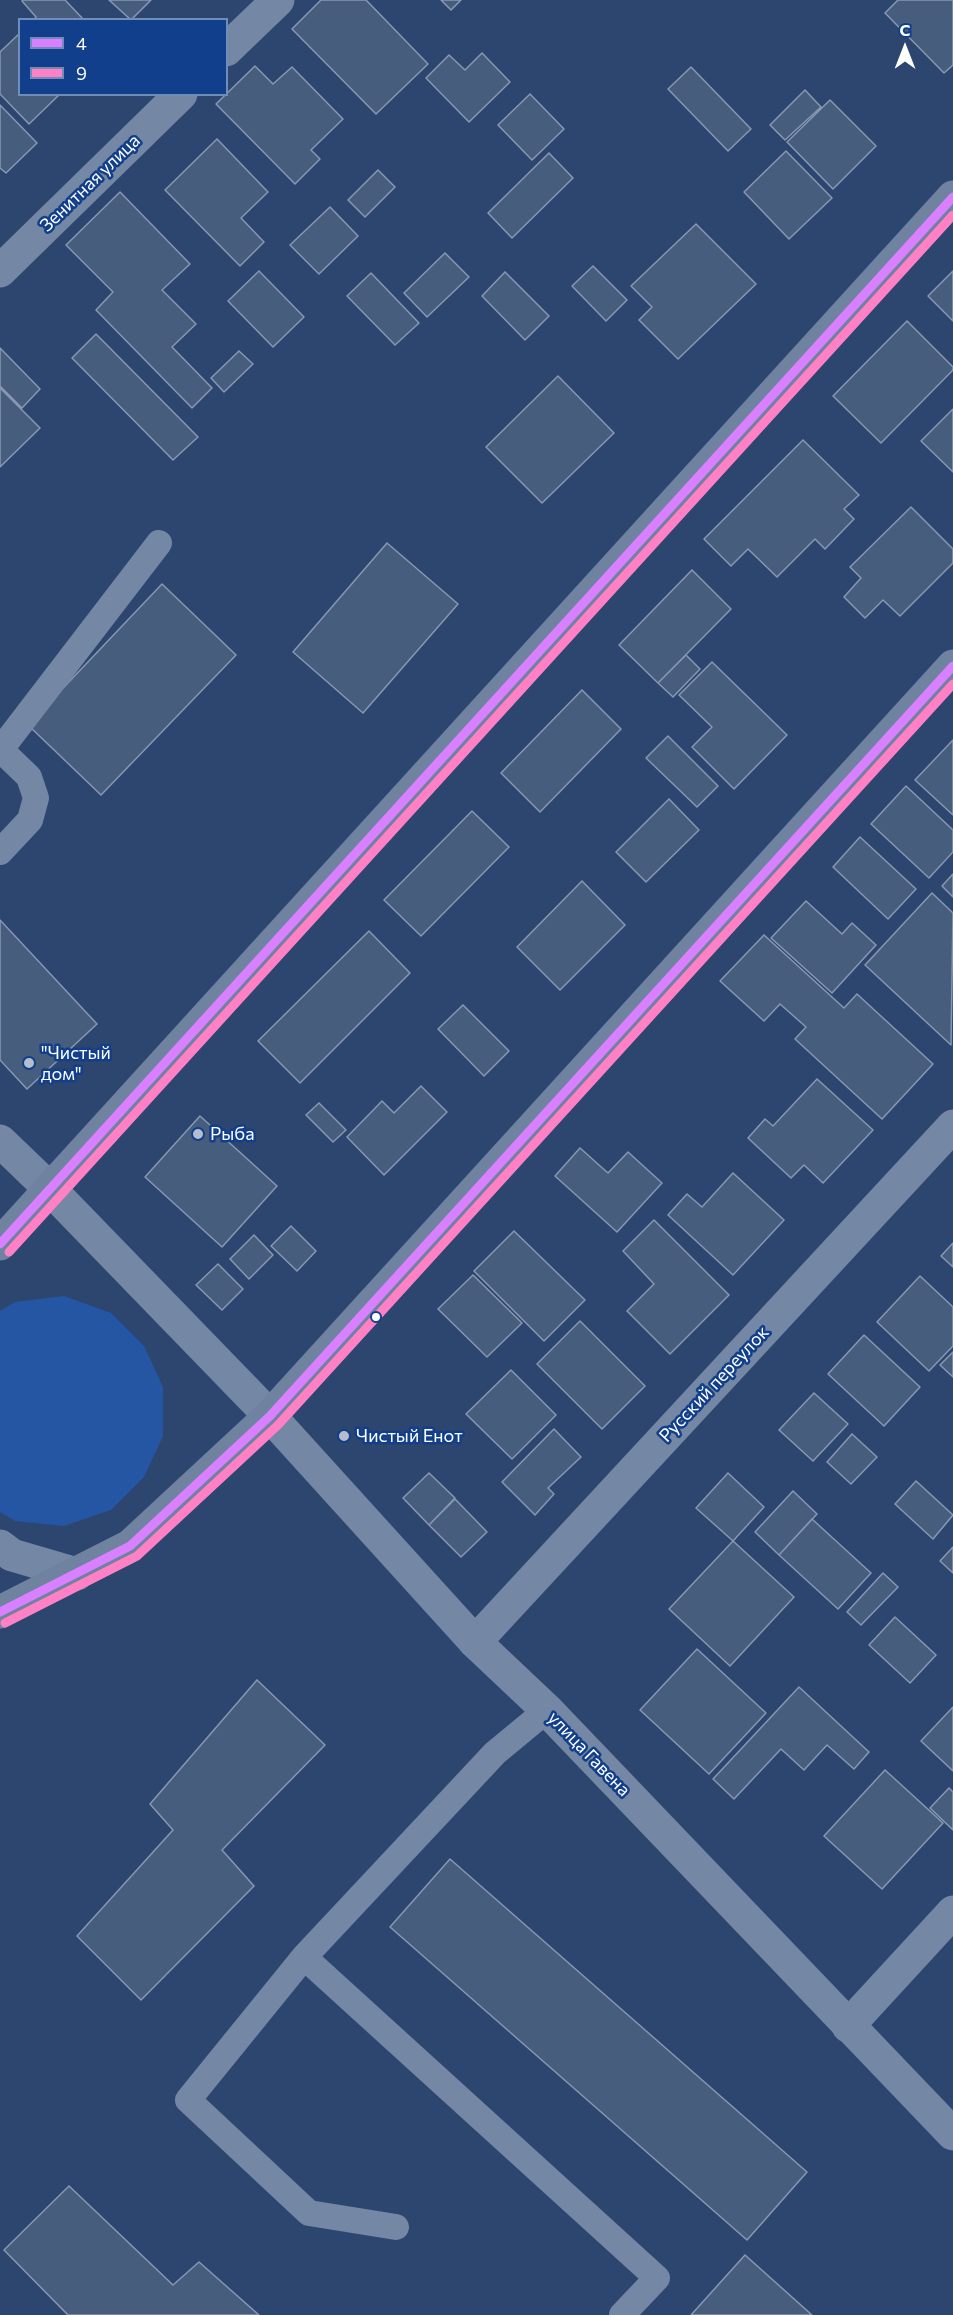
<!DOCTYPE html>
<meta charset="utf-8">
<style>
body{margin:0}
#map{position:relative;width:953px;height:2315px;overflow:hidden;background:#2d466f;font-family:Commissioner,sans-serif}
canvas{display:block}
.legend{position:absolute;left:18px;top:18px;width:210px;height:78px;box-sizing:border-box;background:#113f8b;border:2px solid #708cb9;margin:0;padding:8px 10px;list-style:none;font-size:18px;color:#fff}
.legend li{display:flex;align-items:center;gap:12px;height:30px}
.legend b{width:30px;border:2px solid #708cb9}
.north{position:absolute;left:875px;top:18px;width:60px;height:60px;-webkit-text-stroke:4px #113f8b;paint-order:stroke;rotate:0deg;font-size:16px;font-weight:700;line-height:24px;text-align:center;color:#fff}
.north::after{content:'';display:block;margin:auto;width:21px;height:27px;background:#fff;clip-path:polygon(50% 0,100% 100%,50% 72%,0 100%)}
</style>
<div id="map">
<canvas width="953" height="2315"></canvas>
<ul class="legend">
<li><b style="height:8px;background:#d880ff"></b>4</li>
<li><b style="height:8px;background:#ff80c5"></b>9</li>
</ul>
<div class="north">С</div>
</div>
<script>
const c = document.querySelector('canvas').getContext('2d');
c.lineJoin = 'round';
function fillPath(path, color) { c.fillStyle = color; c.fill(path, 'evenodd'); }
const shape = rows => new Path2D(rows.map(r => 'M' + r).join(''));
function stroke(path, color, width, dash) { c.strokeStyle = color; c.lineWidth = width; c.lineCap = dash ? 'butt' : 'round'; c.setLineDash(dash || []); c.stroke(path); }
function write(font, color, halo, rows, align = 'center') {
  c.font = font + ' Commissioner,sans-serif'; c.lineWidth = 5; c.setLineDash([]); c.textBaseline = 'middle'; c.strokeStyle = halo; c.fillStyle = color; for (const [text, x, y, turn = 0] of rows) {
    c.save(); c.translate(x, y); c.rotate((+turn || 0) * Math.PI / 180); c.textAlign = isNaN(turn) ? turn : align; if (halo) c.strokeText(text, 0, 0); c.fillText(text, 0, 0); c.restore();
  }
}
const green = shape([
 [64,1296,111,1313,144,1346,163,1387,163,1436,144,1477,111,1510,64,1526,15,1521,0,1512,0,1311,15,1302]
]);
const building = shape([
 [23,0,65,0,84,20,34,20,36,17,22,1,23,0],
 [109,0,151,0,131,20,109,0],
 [321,0,366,0,428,64,376,114,292,29,321,0],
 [441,0,461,0,451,10,441,0],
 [898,0,953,0,953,65,944,73,885,13,898,0],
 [20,33,20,94,60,94,29,124,0,94,0,52,20,33],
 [482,53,510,82,469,122,426,78,449,55,465,70,482,53],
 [255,66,273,84,292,67,343,119,311,150,320,159,295,184,216,104,255,66],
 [691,67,751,129,728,151,668,89,691,67],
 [805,90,821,107,785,140,770,125,805,90],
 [530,94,564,129,532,160,498,125,530,94],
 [830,100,876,146,833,189,787,142,830,100],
 [0,105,37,143,6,173,0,168,0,105],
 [217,139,268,192,241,218,264,242,240,266,165,190,217,139],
 [786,151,832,198,789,239,744,192,786,151],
 [549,153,573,178,512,238,488,213,549,153],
 [378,170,395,187,365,217,348,200,378,170],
 [120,192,190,264,162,290,196,324,172,347,212,388,192,408,96,310,113,292,66,245,120,192],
 [330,207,358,236,319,274,290,245,330,207],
 [696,224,756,284,678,359,639,320,652,307,631,286,696,224],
 [445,253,469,277,427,317,404,293,445,253],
 [593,266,627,300,606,321,572,286,593,266],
 [259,271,304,317,273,347,228,301,259,271],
 [953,271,953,321,928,296,953,271],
 [505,272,549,316,525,340,482,296,505,272],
 [371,273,419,323,395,345,347,296,371,273],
 [907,321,953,367,953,370,881,443,833,396,907,321],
 [96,334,198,437,173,460,72,358,96,334],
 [0,348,40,389,22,408,0,386,0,348],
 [239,351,253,364,224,392,211,378,239,351],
 [558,376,614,433,542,503,486,447,558,376],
 [0,388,40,428,0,467,0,388],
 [953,409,953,472,921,441,953,409],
 [803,440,859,495,844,509,854,519,825,549,815,539,777,577,748,549,731,566,704,539,803,440],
 [911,507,953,549,953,563,900,616,883,600,865,618,844,597,861,578,850,567,911,507],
 [387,543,458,604,363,713,293,652,387,543],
 [692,570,731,609,658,683,619,645,692,570],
 [162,584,236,655,101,795,28,725,162,584],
 [686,655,700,669,673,697,658,683,686,655],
 [712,662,787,735,734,789,692,747,712,727,679,695,712,662],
 [582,690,621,729,540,812,501,773,582,690],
 [668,736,718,786,697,807,646,758,668,736],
 [953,740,953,815,915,780,953,740],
 [906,786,953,830,953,852,929,878,871,824,906,786],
 [669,799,699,830,646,882,616,852,669,799],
 [472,811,509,847,421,936,384,900,472,811],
 [860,837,916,889,888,919,833,867,860,837],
 [953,874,953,897,942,886,953,874],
 [582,881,625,925,560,990,517,947,582,881],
 [932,893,953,913,951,1045,865,965,932,893],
 [806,901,842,934,852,923,876,945,832,993,771,938,806,901],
 [0,920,97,1024,27,1089,0,1060,0,920],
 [369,931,410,973,300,1083,258,1041,369,931],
 [764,935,844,1008,857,994,933,1064,882,1119,795,1039,806,1027,780,1004,764,1021,720,981,764,935],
 [463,1005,509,1051,484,1076,438,1029,463,1005],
 [817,1079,873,1130,823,1183,804,1165,791,1178,748,1138,765,1119,773,1126,817,1079],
 [421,1086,447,1112,384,1175,347,1137,382,1101,394,1113,421,1086],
 [319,1103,346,1130,333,1142,306,1115,319,1103],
 [200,1116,277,1186,222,1247,145,1177,200,1116],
 [580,1148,608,1173,628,1152,662,1183,617,1232,555,1176,580,1148],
 [733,1173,784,1220,733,1275,668,1215,687,1194,702,1207,733,1173],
 [654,1220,729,1295,670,1354,627,1311,654,1284,623,1251,654,1220],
 [291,1226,316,1251,297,1271,271,1246,291,1226],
 [514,1231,585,1300,544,1341,474,1271,514,1231],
 [254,1235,273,1255,249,1279,230,1259,254,1235],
 [953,1243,953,1267,941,1256,953,1243],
 [218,1264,243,1289,222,1310,196,1285,218,1264],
 [473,1275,522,1323,487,1357,438,1309,473,1275],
 [920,1276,953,1307,953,1346,929,1371,877,1322,920,1276],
 [580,1321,645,1386,602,1429,537,1364,580,1321],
 [864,1335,920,1387,884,1426,828,1374,864,1335],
 [953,1352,953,1377,940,1365,953,1352],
 [511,1370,556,1415,512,1459,466,1414,511,1370],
 [814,1393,848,1424,813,1461,779,1430,814,1393],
 [554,1429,581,1457,548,1488,554,1494,535,1515,502,1482,554,1429],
 [852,1434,877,1457,851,1484,827,1462,852,1434],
 [429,1473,455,1498,429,1525,403,1498,429,1473],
 [728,1473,764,1507,733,1541,696,1508,728,1473],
 [916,1481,953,1515,933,1539,895,1504,916,1481],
 [793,1491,817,1514,779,1555,755,1532,793,1491],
 [455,1499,487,1532,461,1557,429,1525,455,1499],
 [812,1519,871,1573,838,1609,779,1555,812,1519],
 [733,1541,794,1597,730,1666,669,1609,733,1541],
 [953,1547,953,1573,940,1561,953,1547],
 [883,1573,898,1587,861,1625,847,1612,883,1573],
 [895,1617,936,1655,910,1683,869,1645,895,1617],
 [697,1649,766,1713,709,1774,640,1710,697,1649],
 [257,1680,325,1745,222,1850,254,1886,141,2000,77,1936,173,1830,150,1804,257,1680],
 [799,1687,869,1752,854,1769,827,1745,804,1770,781,1749,734,1799,713,1779,799,1687],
 [953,1707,953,1771,921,1741,953,1707],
 [885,1770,943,1823,882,1889,824,1836,885,1770],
 [949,1788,953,1792,953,1830,930,1808,949,1788],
 [450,1859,807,2172,747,2240,390,1927,450,1859],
 [69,2186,173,2285,199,2262,259,2315,68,2315,4,2250,69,2186],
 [745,2255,812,2315,691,2315,745,2255]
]);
const service = shape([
 [0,749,29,777,36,798,30,820,0,852],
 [1,749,159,543],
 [547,1710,495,1753,304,1957,657,2278,622,2315],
 [304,1957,188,2100,309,2213,396,2227]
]);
const minor = shape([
 [226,50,278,0],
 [0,271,181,94],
 [0,1546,12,1555,77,1574],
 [475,1642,953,1126],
 [848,2026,953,1912]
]);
const tertiary = shape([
 [0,1141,50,1189,270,1416,475,1642,547,1710,953,2134]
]);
const secondary = shape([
 [0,1244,953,197],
 [0,1612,130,1546,270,1416,953,666]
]);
const bus1 = shape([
 [0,1244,953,197],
 [0,1612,130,1546,270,1416,953,666]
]);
const bus2 = shape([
 [9,1252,953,215],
 [5,1623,137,1556,278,1425,953,684]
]);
const markers = [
 [29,1063,6,"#b6becd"],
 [198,1134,6,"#b6becd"],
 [376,1317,5,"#fff"],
 [344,1436,6,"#b6becd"]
];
const streetNames = [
 ["Зенитная улица",90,183,-44],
 ["Русский переулок",714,1384,-47],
 ["улица Гавена",589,1754,46]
];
const poiNames = [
 ["\"Чистый",41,1053],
 ["дом\"",41,1074],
 ["Рыба",210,1134],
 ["Чистый Енот",356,1436]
];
fillPath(green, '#2456a3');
fillPath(building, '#475d7e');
stroke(building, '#8898b2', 1.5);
stroke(service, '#7487a4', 26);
stroke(minor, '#7487a4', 33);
stroke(tertiary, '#7487a4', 33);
stroke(secondary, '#6f829f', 33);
stroke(bus1, '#d880ff', 9);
stroke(bus2, '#ff80c5', 9);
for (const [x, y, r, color] of markers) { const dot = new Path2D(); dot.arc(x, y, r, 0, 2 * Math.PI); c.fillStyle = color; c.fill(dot); stroke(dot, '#113f8b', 2); }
write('18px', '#fff', '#113f8b', streetNames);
write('18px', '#fff', '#113f8b', poiNames, 'left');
</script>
